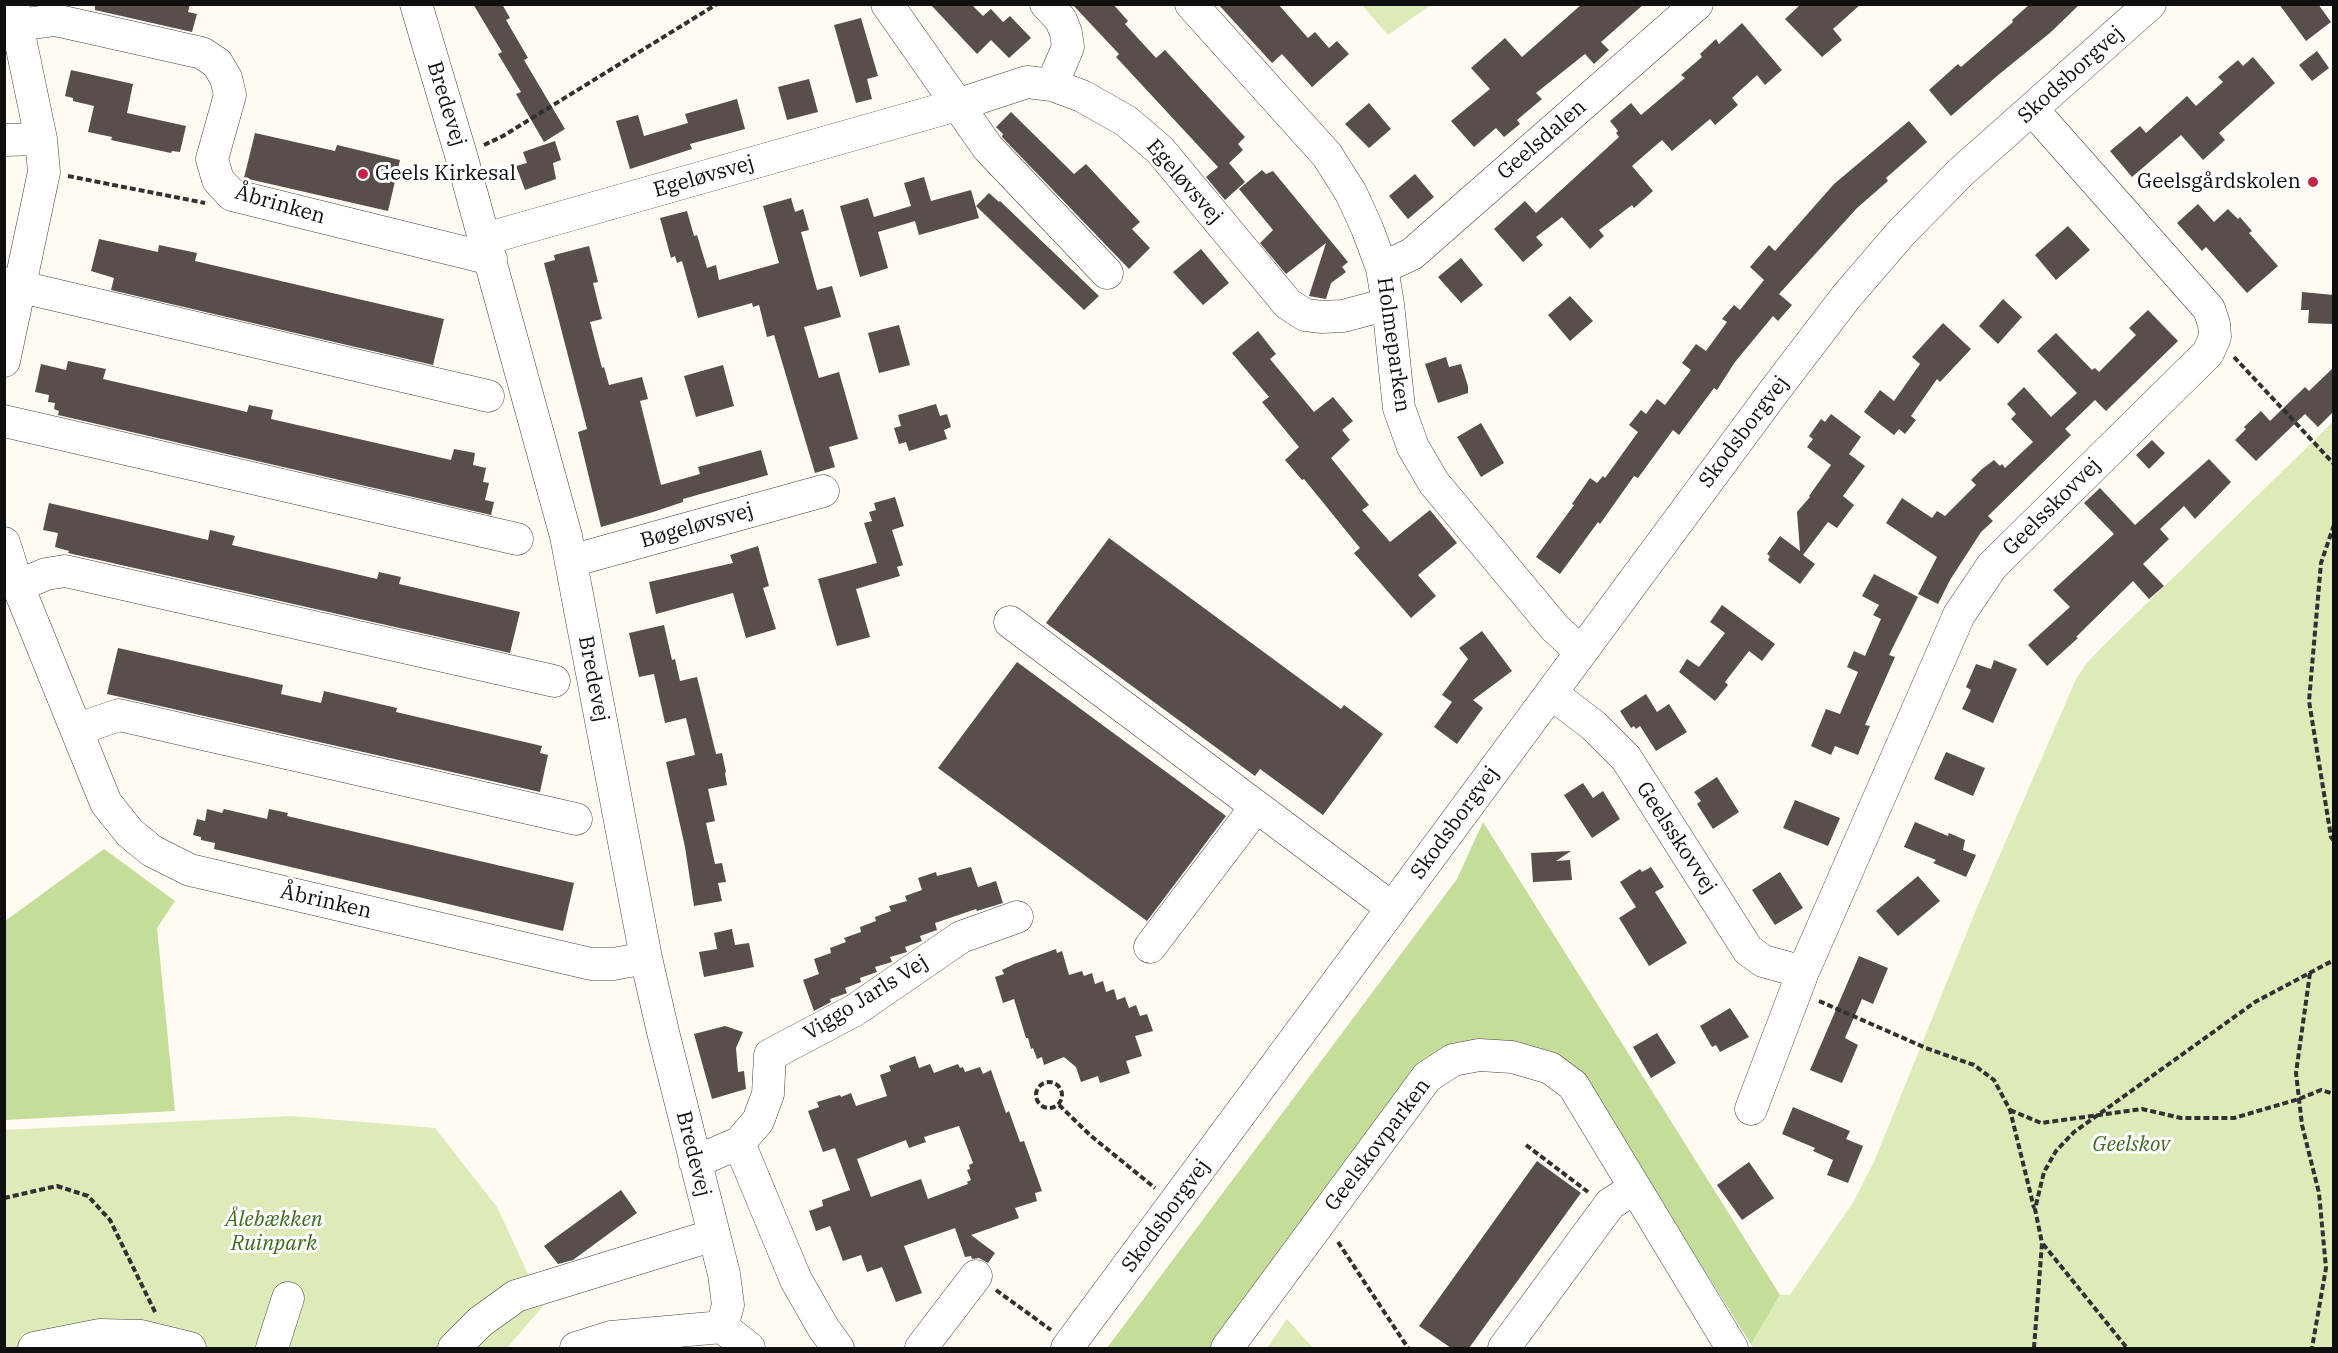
<!DOCTYPE html>
<meta charset="utf-8">
<style>
body{margin:0}
#map{position:relative;width:2338px;height:1353px;overflow:hidden;background:#fffaf2;font-family:"IBM Plex Serif",serif}
canvas{display:block}
.frame{position:absolute;inset:0;border:6px solid #0f0f0f;pointer-events:none}
</style>
<div id="map">
<canvas width="2338" height="1353"></canvas>
<div class="frame"></div>
</div>
<script>
const c = document.querySelector('canvas').getContext('2d');
c.lineJoin = 'round';
function fillPath(path, color) { c.fillStyle = color; c.fill(path, 'evenodd'); }
const shape = rows => new Path2D(rows.map(r => 'M' + r).join(''));
function stroke(path, color, width, dash) { c.strokeStyle = color; c.lineWidth = width; c.lineCap = dash ? 'butt' : 'round'; c.setLineDash(dash || []); c.stroke(path); }
function write(font, color, halo, rows, align = 'center') {
  c.font = font + ' "IBM Plex Serif",serif'; c.lineWidth = 6; c.setLineDash([]); c.textBaseline = 'middle'; c.strokeStyle = halo; c.fillStyle = color; for (const [text, x, y, turn = 0] of rows) {
    c.save(); c.translate(x, y); c.rotate((+turn || 0) * Math.PI / 180); c.textAlign = isNaN(turn) ? turn : align; if (halo) c.strokeText(text, 0, 0); c.fillText(text, 0, 0); c.restore();
  }
}
const green = shape([
 [1362,5,1431,5,1388,35],
 [2333,422,2333,1348,1753,1348,1751,1344,1780,1295,1790,1295,1854,1201,1874,1162,1976,910,2076,679,2087,663,2101,648],
 [291,1116,435,1128,497,1207,543,1306,507,1348,5,1348,5,1130],
 [1287,1319,1313,1348,1267,1348]
]);
const forest = shape([
 [1483,822,1780,1295,1751,1344,1583,1078,1452,1049,1215,1348,1107,1348,1457,879],
 [104,849,175,901,157,928,175,1111,5,1120,5,921]
]);
const building = shape([
 [95,4,190,4,188,12,197,14,192,32,95,10],
 [473,4,502,4,510,18,506,20,528,58,524,60,565,129,544,142,516,94,521,92,498,54,502,52],
 [930,4,971,4,983,16,991,9,1003,22,1010,16,1031,38,1009,58,991,40,977,54],
 [1072,4,1113,4,1128,21,1125,24,1156,58,1165,50,1245,137,1238,144,1243,150,1229,163,1245,182,1225,200,1206,177,1218,167,1116,57,1119,54],
 [1218,4,1278,4,1308,38,1315,32,1329,48,1337,41,1349,54,1312,87,1282,54,1272,63],
 [1582,4,1644,4,1601,42,1609,50,1594,64,1585,54,1536,93,1542,99,1517,120,1520,124,1504,137,1496,128,1474,147,1451,121,1490,89,1471,68,1505,38,1522,57],
 [1801,4,1861,4,1833,29,1842,40,1822,57,1785,19],
 [2030,4,2080,4,2051,32,1997,76,1951,116,1929,90,1958,64,1961,67,2013,22,2012,20],
 [2279,4,2318,4,2331,22,2306,41],
 [861,18,878,76,867,79,872,99,856,103,834,25],
 [1742,23,1782,70,1765,85,1757,75,1732,98,1738,105,1715,125,1710,119,1672,151,1662,140,1632,166,1653,191,1634,208,1632,205,1599,230,1604,236,1590,249,1562,217,1536,237,1543,245,1523,262,1494,229,1525,201,1536,213,1619,137,1616,133,1618,131,1610,121,1631,103,1641,115,1685,78,1681,75,1702,57,1700,54,1716,39,1719,44],
 [2317,51,2329,68,2312,81,2299,65],
 [2253,57,2275,83,2219,133,2225,140,2203,160,2181,135,2132,177,2110,151,2140,126,2146,133,2187,96,2196,106,2223,82,2218,77,2238,60,2243,66],
 [71,70,133,84,127,113,186,126,180,152,172,151,171,153,111,140,112,137,88,132,94,106,73,101,73,98,65,96],
 [809,79,818,112,787,120,778,87],
 [737,99,745,129,690,144,692,149,630,169,616,121,638,115,644,136,688,123,685,114],
 [1369,103,1391,129,1369,148,1345,124],
 [1011,112,1074,174,1086,164,1140,222,1132,229,1150,248,1129,269,1002,137,1003,134,996,127],
 [1909,121,1927,142,1886,178,1888,181,1857,208,1779,294,1792,305,1778,321,1773,316,1735,362,1717,390,1714,388,1679,435,1673,430,1638,478,1634,476,1600,524,1598,522,1560,574,1536,557,1574,505,1572,504,1590,478,1597,483,1603,476,1605,478,1638,432,1629,425,1641,410,1646,414,1657,399,1665,405,1691,370,1682,363,1696,344,1706,351,1727,322,1722,319,1734,305,1740,310,1764,280,1750,267,1769,245,1775,251,1834,184],
 [255,133,335,151,337,145,400,160,388,211,244,178],
 [555,141,561,160,553,163,556,179,525,190,516,166,527,163,523,152],
 [1262,170,1266,174,1273,171,1348,262,1342,267,1346,272,1331,283,1326,299,1309,296,1326,243,1286,274,1260,243,1273,230,1239,189],
 [1415,174,1434,197,1408,219,1389,196],
 [924,177,931,201,971,190,979,218,919,235,915,221,878,232,888,268,860,277,840,206,868,198,874,217,911,206,904,183],
 [989,193,999,202,1000,201,1099,296,1084,310,976,206],
 [791,198,795,212,803,209,809,230,801,232,817,290,832,286,841,317,804,327,819,378,839,372,858,439,829,447,835,467,815,473,774,335,767,337,759,305,753,307,752,303,698,318,682,261,677,263,675,256,671,258,660,218,687,211,694,236,697,235,707,268,716,265,719,280,779,263,763,206],
 [2198,204,2214,222,2228,209,2238,219,2240,217,2252,231,2249,233,2278,266,2247,293,2206,247,2202,251,2177,223],
 [2068,226,2090,250,2056,280,2035,255],
 [99,239,158,252,159,245,197,253,195,261,444,319,433,365,111,290,114,278,91,271],
 [589,246,598,282,593,283,602,319,590,322,602,368,604,367,609,385,642,377,648,399,640,401,661,485,700,474,698,467,761,450,768,475,683,499,683,502,653,512,601,527,578,432,587,429,544,263,555,260,554,255],
 [1201,249,1229,283,1203,305,1173,272],
 [1461,258,1483,285,1461,303,1438,277],
 [2302,292,2334,295,2334,324,2308,323,2309,310,2301,310],
 [1570,296,1593,321,1570,341,1548,315],
 [2003,299,2022,317,1998,344,1979,326],
 [2148,310,2178,341,2106,411,2095,400,2065,429,2071,435,1988,516,1993,521,1981,532,1950,580,1938,604,1918,594,1937,557,1886,523,1902,498,1932,518,1937,511,1945,516,1976,485,1971,480,1982,469,1994,460,2000,466,2002,464,2005,468,2033,442,2011,419,2016,414,2007,404,2024,387,2051,417,2077,393,2037,351,2056,333,2092,370,2095,368,2099,372,2136,335,2129,328],
 [1943,323,1971,349,1940,382,1937,379,1911,416,1916,420,1905,434,1899,429,1894,435,1864,412,1880,390,1894,401,1920,364,1912,357],
 [899,325,910,365,879,373,868,333],
 [1258,331,1276,354,1270,359,1314,412,1333,397,1353,421,1342,430,1350,440,1331,458,1369,505,1362,510,1390,542,1430,510,1457,543,1418,575,1436,596,1411,618,1354,553,1360,548,1304,479,1302,480,1285,460,1299,447,1262,402,1269,397,1232,353],
 [1446,357,1449,367,1461,364,1468,386,1468,393,1438,403,1425,364],
 [68,361,106,369,103,379,247,412,249,405,273,410,271,419,451,460,454,449,475,453,473,465,486,468,483,482,489,483,485,500,494,502,491,515,58,415,59,411,54,409,55,403,48,402,49,395,35,392,41,364,66,370],
 [723,365,734,406,696,417,684,376],
 [2334,367,2334,411,2318,427,2305,414,2256,461,2235,440,2246,429,2244,427,2261,411,2270,421,2305,387,2309,391],
 [936,404,940,416,947,414,951,427,944,430,947,439,909,451,906,442,899,444,894,428,901,426,898,415],
 [1831,414,1861,437,1849,454,1865,466,1843,496,1854,505,1837,528,1828,522,1803,555,1815,564,1800,584,1770,562,1768,560,1770,556,1767,554,1780,536,1800,551,1797,512,1810,497,1809,496,1831,465,1807,447,1813,439,1809,436,1821,419,1825,422],
 [1481,423,1504,463,1481,477,1457,437],
 [2152,440,2165,453,2149,469,2136,455],
 [2209,459,2231,482,2195,519,2184,506,2160,529,2169,539,2143,564,2164,586,2149,599,2133,581,2076,637,2078,638,2047,666,2028,645,2070,607,2053,590,2114,534,2084,503,2100,488,2135,525],
 [895,497,904,526,892,530,903,565,897,567,900,576,856,589,870,637,837,646,818,579,877,563,864,523,872,521,869,512,876,510,874,503],
 [49,503,208,540,210,530,235,536,232,545,377,579,379,572,401,577,399,584,520,612,510,653,68,553,69,551,55,547,58,533,43,530],
 [1109,538,1341,709,1344,705,1383,734,1323,815,1260,769,1255,776,1046,623],
 [758,546,769,586,763,588,776,629,746,638,733,593,656,614,649,582,733,563,730,555],
 [1874,574,1918,597,1889,655,1895,657,1865,725,1870,726,1858,755,1835,746,1831,755,1811,746,1826,709,1840,714,1858,672,1847,667,1854,651,1865,656,1881,619,1873,615,1879,605,1862,596],
 [1722,605,1775,644,1762,661,1749,651,1725,682,1728,685,1715,701,1679,672,1687,659,1699,667,1725,633,1710,622],
 [664,625,672,660,675,659,680,681,697,677,716,754,722,753,726,772,725,773,727,785,708,789,715,821,706,823,715,864,722,863,726,882,718,883,722,901,694,906,685,847,666,762,695,755,686,718,665,723,654,674,639,677,629,633],
 [1482,631,1512,671,1473,700,1483,708,1457,744,1434,727,1452,702,1442,695,1468,659,1459,648],
 [118,648,283,685,281,694,321,703,324,691,397,708,396,712,542,746,540,753,548,755,540,792,107,694],
 [1994,660,2017,669,1993,723,1962,709,1971,690,1966,687,1976,664,1991,669],
 [1017,662,1226,816,1147,921,938,768],
 [1646,694,1657,712,1669,704,1687,732,1656,751,1640,726,1636,729,1634,726,1631,728,1620,711],
 [1946,752,1985,768,1973,796,1934,779],
 [1717,777,1739,812,1713,829,1697,804,1701,801,1694,792],
 [1583,783,1593,798,1603,791,1620,819,1592,838,1564,795],
 [1795,800,1840,818,1828,846,1783,828],
 [207,809,222,813,224,809,267,819,269,809,288,813,287,816,574,883,563,931,214,849,215,843,201,840,201,837,193,835,197,819,205,821],
 [1915,822,1948,836,1949,833,1965,840,1963,850,1976,855,1966,877,1933,863,1936,860,1904,847],
 [1571,851,1556,861,1570,860,1572,880,1533,882,1531,853],
 [971,867,978,887,996,881,1003,903,977,911,976,909,935,923,937,930,920,936,922,941,905,947,907,952,890,957,892,962,875,967,877,972,860,978,861,982,845,988,847,993,830,999,831,1002,814,1011,803,980,819,974,814,959,831,953,830,948,846,942,844,938,861,932,860,927,876,921,875,917,891,911,889,906,907,901,905,896,922,890,918,878,936,872,937,876],
 [1651,867,1664,887,1655,892,1687,943,1649,966,1619,918,1636,907,1620,882,1640,869,1642,872],
 [1780,872,1803,908,1775,925,1752,890],
 [1918,876,1940,901,1898,936,1876,911],
 [732,929,735,945,749,943,754,967,704,977,699,952,717,949,714,933],
 [1056,949,1057,953,1062,951,1069,975,1082,971,1084,976,1092,973,1095,984,1103,981,1106,992,1114,989,1117,1000,1125,997,1129,1008,1136,1005,1140,1016,1147,1014,1153,1031,1135,1036,1142,1056,1126,1061,1130,1073,1100,1083,1098,1076,1081,1082,1076,1067,1064,1057,1044,1065,1042,1057,1037,1059,1033,1048,1031,1049,1028,1038,1026,1038,1014,999,1003,1003,995,977,1004,974,1002,970,1014,964],
 [1859,956,1888,968,1873,1004,1862,999,1845,1038,1858,1045,1842,1083,1810,1070],
 [1730,1008,1749,1037,1720,1052,1716,1045,1712,1047,1700,1026],
 [725,1026,743,1032,736,1048,738,1072,744,1071,746,1089,712,1099,694,1034],
 [1657,1033,1676,1063,1651,1078,1633,1047],
 [915,1056,919,1068,930,1064,934,1073,958,1064,960,1068,963,1067,965,1072,980,1067,983,1074,991,1070,1006,1113,1009,1111,1020,1142,1024,1141,1042,1191,1035,1193,1037,1201,1015,1208,1019,1218,971,1235,995,1253,988,1263,979,1258,972,1259,971,1256,965,1257,955,1228,904,1246,922,1293,896,1302,882,1267,867,1272,861,1255,843,1261,830,1226,816,1231,809,1211,823,1206,822,1200,850,1190,835,1148,823,1152,808,1111,819,1107,817,1102,840,1095,841,1097,851,1093,856,1106,887,1096,880,1075,891,1071,889,1066],
 [959,1126,973,1163,969,1165,970,1169,967,1170,971,1180,967,1182,968,1184,928,1199,921,1179,871,1197,857,1159,906,1140,909,1148,926,1142,924,1137],
 [1793,1107,1850,1131,1846,1139,1863,1146,1848,1183,1827,1175,1833,1160,1813,1151,1815,1148,1782,1134],
 [1537,1161,1581,1193,1469,1348,1451,1348,1419,1326],
 [1749,1162,1774,1198,1742,1220,1717,1185],
 [621,1190,637,1213,573,1260,558,1264,544,1246]
]);
const path = shape([
 [484,145,503,136,717,4],
 [68,176,205,203],
 [2234,357,2334,464],
 [2334,525,2321,563,2309,701,2331,837,2334,841],
 [2310,973,2296,1073,2302,1125,2319,1193,2326,1268,2312,1348],
 [1819,1001,1926,1048,1974,1065,1994,1080,2010,1110,2034,1208],
 '1036 1095a13 13 0 1 1 26 0a13 13 0 1 1-26 0Z',
 [1059,1105,1091,1136,1155,1188],
 [2010,1110,2041,1123,2142,1109,2181,1118,2234,1118,2299,1099,2321,1090,2334,1094],
 [1526,1145,1588,1192],
 [4,1198,57,1186,88,1196,110,1220,156,1314],
 [1338,1242,1408,1348],
 [2043,1244,2127,1348],
 [996,1290,1051,1330],
 [2034,1348,2042,1243,2035,1209,2044,1172,2056,1151,2074,1132,2255,1002,2334,960]
]);
const minor = shape([
 [416,4,461,155,566,536,646,958,663,1032,724,1274,728,1305,722,1327],
 [887,4,988,148,1107,273],
 [1046,4,1061,20,1066,33,1068,47,1052,85],
 [1191,4,1327,155,1351,193,1367,228,1382,268,1388,304,1399,408,1413,447,1434,483,1555,628,1581,652],
 [18,25,55,20,202,53,217,63,226,78,230,95,212,159,218,180,232,195,491,259],
 [4,140,41,139],
 [485,239,957,105,1027,82,1052,85,1082,96,1126,121,1160,150,1288,304,1305,315,1322,317,1343,316,1388,304],
 [1382,268,1412,254,1697,4],
 [4,283,488,396],
 [4,361,44,172,41,139,13,5],
 [4,421,517,539],
 [4,543,18,586,106,803,130,833,152,851,190,870,591,964,613,964,646,958],
 [571,561,823,491],
 [18,586,46,574,65,571,554,681],
 [1010,622,1392,908],
 [1551,693,1594,726,1626,758,1748,950,1763,961,1803,972],
 [78,729,119,715,576,819],
 [1150,947,1256,807],
 [1751,1109,1803,972,1959,615,1992,566,2208,353,2215,337,2214,324,2209,309,2032,109],
 [739,1143,796,1280,824,1329,838,1348],
 [695,1162,739,1143,758,1121,768,1094,770,1055,855,1010,961,937,1017,917],
 [722,1327,749,1348],
 [34,1348,100,1335,141,1336,190,1348],
 [272,1348,288,1298],
 [454,1348,480,1322,516,1296,714,1235],
 [576,1348,611,1337,722,1327],
 [921,1348,976,1276],
 [1067,1348,1775,390,1846,297,1901,233,1961,172,2150,4],
 [1227,1348,1427,1077,1453,1060,1479,1055,1512,1057,1550,1068,1573,1085,1732,1348],
 [1504,1348,1610,1204,1635,1188]
]);
const markers = [
 [363,174,6,"#c52248"],
 [2313,182,6,"#c52248"]
];
const streetNames = [
 ["Skodsborgvej",2071,75,-42],
 ["Bredevej",446,104,73],
 ["Geelsdalen",1542,140,-41],
 ["Egeløvsvej",704,177,-16],
 ["Egeløvsvej",1184,182,49],
 ["Åbrinken",280,205,16],
 ["Holmeparken",1393,345,82],
 ["Skodsborgvej",1744,432,-53],
 ["Geelsskovvej",2052,507,-45],
 ["Bøgeløvsvej",697,526,-16],
 ["Bredevej",593,679,79],
 ["Skodsborgvej",1455,823,-54],
 ["Geelsskovvej",1676,838,57],
 ["Åbrinken",326,902,13],
 ["Viggo Jarls Vej",866,998,-32],
 ["Geelskovparken",1378,1145,-53],
 ["Bredevej",693,1154,76],
 ["Skodsborgvej",1166,1216,-54]
];
const poiNames = [
 ["Geels Kirkesal",375,174],
 ["Geelsgårdskolen",2301,182,"right"]
];
const parkNames = [
 ["Geelskov",2131,1145],
 ["Ålebækken",274,1220],
 ["Ruinpark",274,1244]
];
fillPath(green, '#ddebb9');
fillPath(forest, '#c4dd98');
fillPath(building, '#584e4b');
stroke(minor, '#424242', 33);
stroke(path, '#313131', 4, [6, 3]);
stroke(minor, '#fff', 32);
for (const [x, y, r, color] of markers) { const dot = new Path2D(); dot.arc(x, y, r, 0, 2 * Math.PI); c.fillStyle = color; c.fill(dot); stroke(dot, '#fff', 2); }
write('21px', '#0f0f0f', '#fff', streetNames);
write('21px', '#0f0f0f', '#fff', poiNames, 'left');
write('italic 21px', '#3b6a1d', '#fff', parkNames);
</script>
